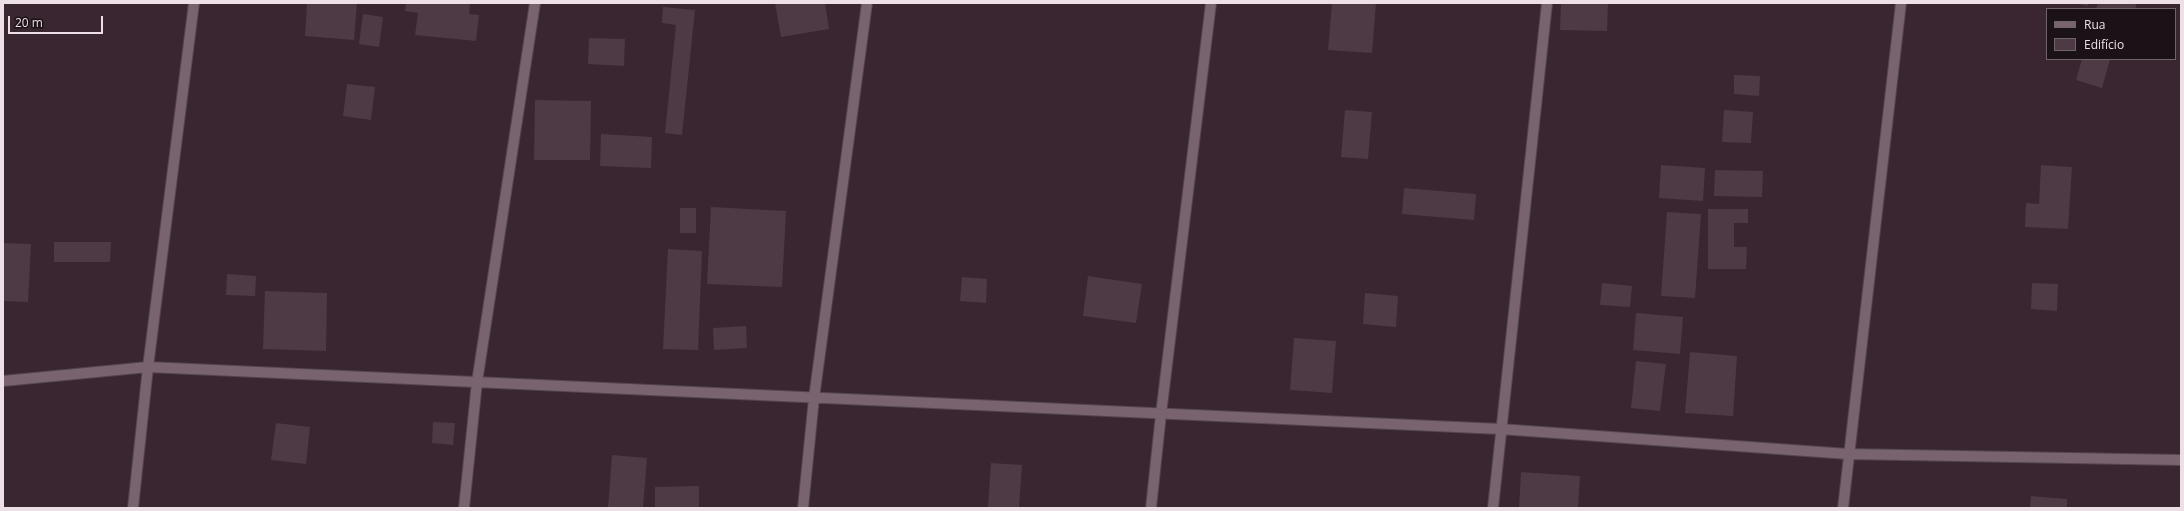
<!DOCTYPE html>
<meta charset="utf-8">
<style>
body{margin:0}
#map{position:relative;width:2184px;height:511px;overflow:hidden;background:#392631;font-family:"Open Sans",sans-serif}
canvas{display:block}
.frame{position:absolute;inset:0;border:4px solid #ecdfe6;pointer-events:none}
.legend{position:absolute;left:2046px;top:8px;width:130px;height:52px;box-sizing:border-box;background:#1b1217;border:1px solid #6f646a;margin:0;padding:5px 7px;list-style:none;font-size:12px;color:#ecdfe6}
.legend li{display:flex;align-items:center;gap:8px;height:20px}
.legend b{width:20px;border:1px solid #6f646a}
.scale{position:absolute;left:8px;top:16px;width:95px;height:18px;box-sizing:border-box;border:2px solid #ecdfe6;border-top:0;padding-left:5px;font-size:12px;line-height:14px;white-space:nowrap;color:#ecdfe6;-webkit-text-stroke:3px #1b1217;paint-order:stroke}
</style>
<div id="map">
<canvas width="2184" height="511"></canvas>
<div class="frame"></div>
<ul class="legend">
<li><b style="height:5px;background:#78636f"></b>Rua</li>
<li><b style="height:11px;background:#4d3a45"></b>Edifício</li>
</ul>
<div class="scale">20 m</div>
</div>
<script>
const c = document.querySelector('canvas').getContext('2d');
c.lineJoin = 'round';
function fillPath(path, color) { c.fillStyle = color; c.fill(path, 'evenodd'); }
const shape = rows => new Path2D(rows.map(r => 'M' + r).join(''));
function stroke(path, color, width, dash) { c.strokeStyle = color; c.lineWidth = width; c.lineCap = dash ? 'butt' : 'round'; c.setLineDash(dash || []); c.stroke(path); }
const building = shape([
 [307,3,357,3,354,40,305,36],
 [406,3,470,3,469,14,479,15,476,41,415,35,418,13,405,11],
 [775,3,825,3,829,29,781,37],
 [1332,3,1376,3,1372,53,1328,50],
 [1561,3,1608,3,1607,31,1560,30],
 [2075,3,2089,3,2088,6],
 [2098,3,2137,3,2135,9,2096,9],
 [663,7,695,10,682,135,665,133,676,25,662,23],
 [363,14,383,17,379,47,359,44],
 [589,38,625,39,624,66,588,64],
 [2082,59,2110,59,2102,88,2076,80],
 [1734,75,1760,76,1759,96,1734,94],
 [347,84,375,87,371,120,343,116],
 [535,100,591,101,590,160,534,160],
 [1345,110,1372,112,1368,159,1341,157],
 [1724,110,1753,112,1751,143,1722,142],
 [601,134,652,137,651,168,600,166],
 [1661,165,1705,168,1703,201,1659,198],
 [2041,165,2072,167,2068,229,2025,227,2026,203,2039,204],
 [1715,170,1763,171,1762,197,1714,196],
 [1404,188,1476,194,1474,220,1402,214],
 [711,207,786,211,782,287,707,284],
 [680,208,696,208,696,233,680,233],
 [1708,209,1748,209,1748,223,1734,223,1734,247,1747,247,1746,269,1708,269],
 [1667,212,1701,214,1695,298,1661,296],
 [54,242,111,242,110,262,54,262],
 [3,243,31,244,28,302,3,301],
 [668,249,702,251,698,350,663,349],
 [227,274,256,276,255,296,226,295],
 [1088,276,1142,284,1136,323,1083,316],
 [962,277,987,279,986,303,960,301],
 [1602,283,1632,286,1630,307,1600,305],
 [2032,283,2058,284,2057,311,2031,309],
 [265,291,327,293,326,351,263,349],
 [1365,293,1398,296,1396,327,1363,324],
 [1636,313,1683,317,1680,354,1633,350],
 [746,326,747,348,714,350,713,328],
 [1294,338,1336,341,1332,393,1290,390],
 [1690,352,1737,356,1733,416,1685,413],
 [1636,361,1666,364,1660,411,1631,408],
 [433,422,455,423,453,445,432,443],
 [276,423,310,427,306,464,271,460],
 [612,455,647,458,643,508,608,508],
 [991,463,1022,465,1019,508,988,508],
 [1521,472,1580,476,1578,508,1519,508],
 [699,486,699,508,655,508,655,487],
 [2031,496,2067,499,2067,508,2030,508]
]);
const street = shape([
 [3,381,148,367,1500,429,1848,454,2181,460],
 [133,508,148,367,194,3],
 [464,508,477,382,535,3],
 [803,508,814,398,867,3],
 [1151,508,1161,414,1211,3],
 [1493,508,1547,3],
 [1843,508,1901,3]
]);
fillPath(building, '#4d3a45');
stroke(street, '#54454e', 12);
stroke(street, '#78636f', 10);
</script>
